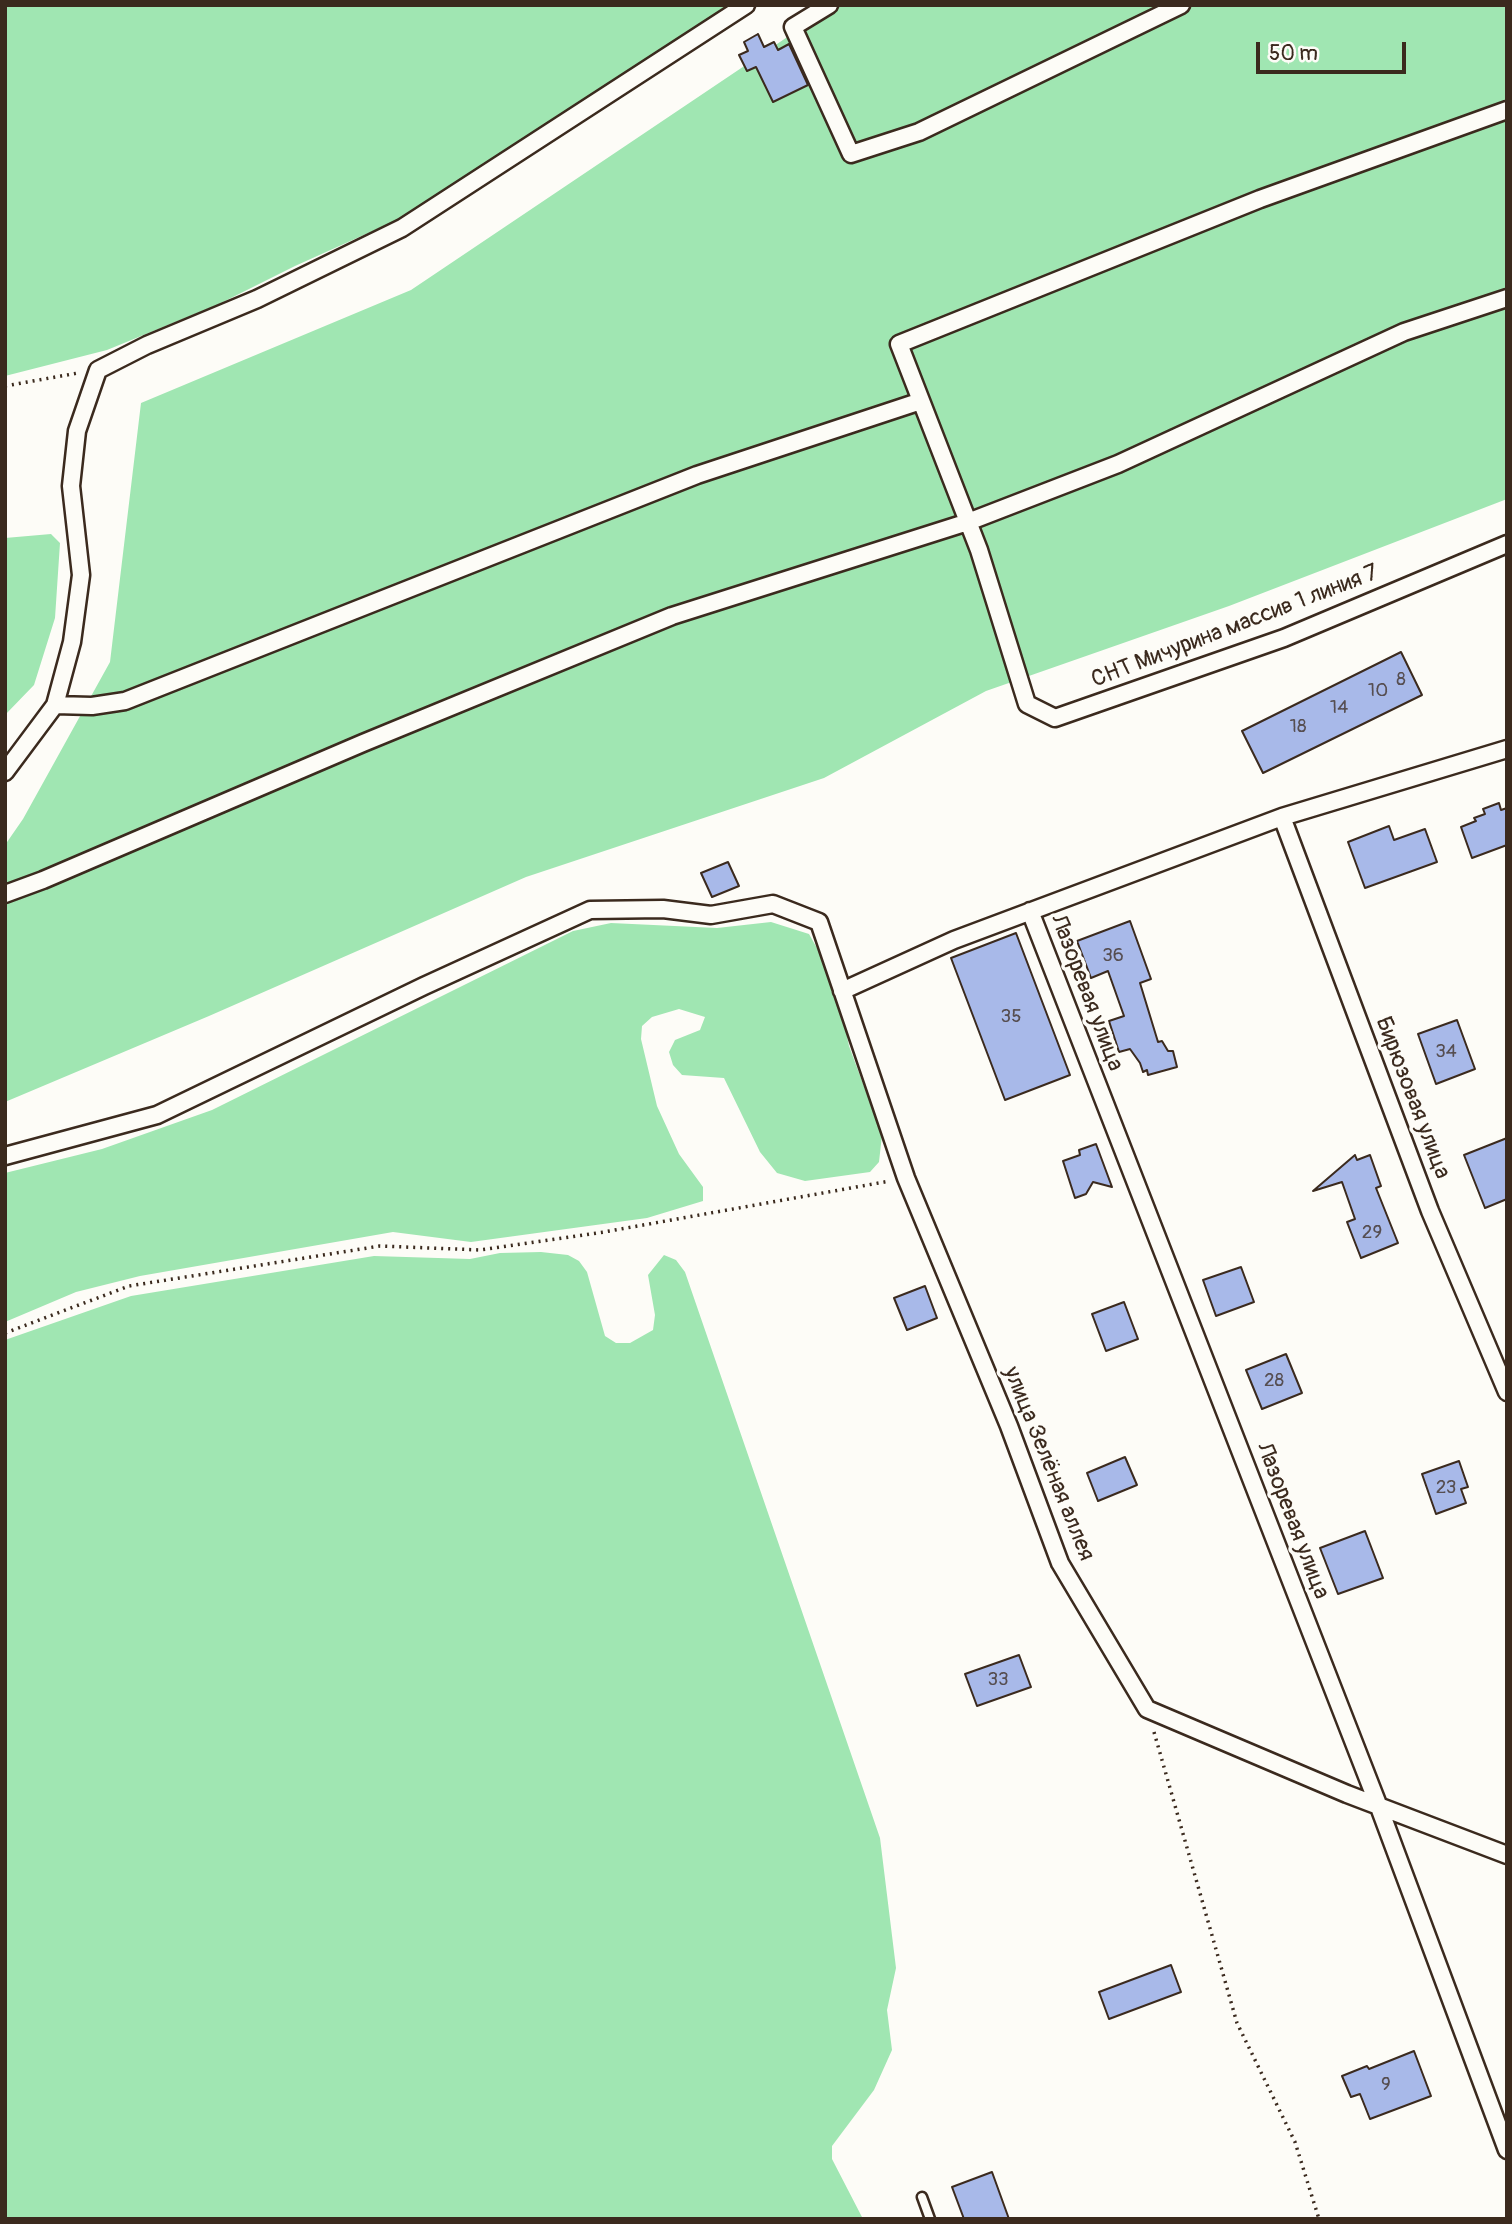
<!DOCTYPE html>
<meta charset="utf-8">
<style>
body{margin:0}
#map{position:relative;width:1512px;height:2224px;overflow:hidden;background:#fdfcf7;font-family:Pangolin,sans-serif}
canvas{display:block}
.frame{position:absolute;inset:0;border:7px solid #3b2a1e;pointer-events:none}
.scale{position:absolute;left:1256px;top:42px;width:150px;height:32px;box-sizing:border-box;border:4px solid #3b2a1e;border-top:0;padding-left:9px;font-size:21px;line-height:24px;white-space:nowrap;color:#3b2a1e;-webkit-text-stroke:5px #fdfcf7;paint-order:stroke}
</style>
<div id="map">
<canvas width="1512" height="2224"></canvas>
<div class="frame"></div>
<div class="scale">50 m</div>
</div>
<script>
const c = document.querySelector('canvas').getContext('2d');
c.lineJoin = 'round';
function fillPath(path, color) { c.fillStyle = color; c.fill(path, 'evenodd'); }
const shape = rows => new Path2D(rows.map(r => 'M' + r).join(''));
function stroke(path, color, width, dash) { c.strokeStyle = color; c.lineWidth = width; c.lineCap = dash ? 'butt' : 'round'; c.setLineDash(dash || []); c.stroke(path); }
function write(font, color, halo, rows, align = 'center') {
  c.font = font + ' Pangolin,sans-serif'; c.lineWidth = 7; c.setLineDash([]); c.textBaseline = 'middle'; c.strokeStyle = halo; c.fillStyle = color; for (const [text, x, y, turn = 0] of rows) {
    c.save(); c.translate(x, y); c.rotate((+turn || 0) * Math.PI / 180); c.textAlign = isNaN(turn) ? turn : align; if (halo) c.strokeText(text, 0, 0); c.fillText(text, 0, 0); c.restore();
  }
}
const green = shape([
 [5,5,728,5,397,220,295,266,219,304,107,350,5,376],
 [835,5,1507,5,1507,499,1229,606,986,691,824,778,526,877,209,1016,5,1102,5,845,23,819,110,662,141,403,411,290],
 [51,534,60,543,55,618,34,685,5,715,5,538],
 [771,922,809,934,835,980,849,1046,882,1135,879,1162,870,1172,805,1181,777,1173,760,1152,724,1078,682,1075,673,1065,669,1052,675,1040,700,1030,705,1017,679,1009,652,1017,642,1026,641,1039,657,1106,679,1154,703,1187,703,1201,647,1218,471,1242,393,1232,140,1276,76,1292,5,1322,5,1173,102,1149,212,1110,573,931,611,923,717,928],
 [541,1252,568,1255,579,1261,587,1272,605,1336,616,1343,630,1343,653,1330,655,1315,648,1275,664,1255,676,1260,685,1272,880,1838,896,1968,887,2010,892,2050,874,2090,832,2146,832,2159,863,2219,5,2219,5,1340,131,1296,374,1256,470,1259,500,1253]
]);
const building = shape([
 [758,34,764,47,774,42,778,50,789,44,808,85,773,102,756,67,747,71,739,55,748,51,744,42,758,34],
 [1401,652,1422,695,1263,773,1242,731,1401,652],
 [1499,803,1501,810,1507,808,1507,845,1472,858,1461,827,1476,821,1474,818,1485,814,1483,809,1499,803],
 [1389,826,1394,840,1425,829,1437,862,1365,888,1348,842,1389,826],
 [728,862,739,886,712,897,701,873,728,862],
 [1130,921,1151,979,1140,983,1158,1042,1162,1041,1168,1051,1173,1051,1177,1067,1148,1075,1147,1070,1143,1072,1140,1063,1130,1049,1119,1052,1109,1021,1124,1016,1108,971,1091,978,1077,941,1130,921],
 [1016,933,1070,1075,1005,1100,951,958,1016,933],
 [1457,1020,1475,1069,1436,1084,1418,1034,1457,1020],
 [1507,1138,1507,1199,1485,1208,1464,1155,1507,1138],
 [1096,1144,1112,1187,1093,1182,1086,1194,1075,1198,1063,1161,1080,1155,1079,1150,1096,1144],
 [1355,1155,1357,1160,1370,1155,1381,1186,1376,1188,1398,1243,1361,1258,1347,1222,1355,1219,1342,1182,1313,1191,1355,1155],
 [1241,1267,1254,1302,1216,1316,1203,1280,1241,1267],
 [925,1286,937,1318,907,1330,894,1298,925,1286],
 [1124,1302,1138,1339,1106,1351,1092,1314,1124,1302],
 [1286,1354,1302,1393,1262,1409,1246,1370,1286,1354],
 [1125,1457,1137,1485,1098,1501,1087,1473,1125,1457],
 [1459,1461,1468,1487,1461,1489,1466,1503,1436,1514,1422,1474,1459,1461],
 [1365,1531,1383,1578,1338,1594,1320,1548,1365,1531],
 [1019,1655,1031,1687,977,1706,965,1674,1019,1655],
 [1171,1965,1181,1992,1109,2019,1099,1992,1171,1965],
 [1414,2051,1431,2096,1370,2119,1360,2094,1351,2097,1342,2076,1367,2066,1369,2069,1414,2051],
 [992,2172,1009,2219,964,2219,952,2187,992,2172]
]);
const path = shape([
 [5,386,78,373],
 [5,1333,129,1286,380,1246,480,1250,604,1232,890,1181],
 [1154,1732,1237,2023,1295,2142,1319,2219]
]);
const lane = shape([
 [922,2197,930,2219]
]);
const street = shape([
 [829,5,793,27,851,154,919,132,1181,5],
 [1507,110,1260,199,899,344,979,550,1027,704,1055,718,1284,638,1507,544],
 [55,705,92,706,125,701,697,475,921,401],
 [5,772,55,705,72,642,81,575,71,486,77,431,98,370,147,345,257,299,402,228,746,5],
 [1282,817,1430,1211,1507,1392],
 [5,894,43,880,363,743,672,616,968,522,1118,464,1404,332,1507,298],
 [1030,911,1379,1807,1507,2150],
 [842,991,954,940,1282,817,1507,749],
 [5,1156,157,1115,424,986,590,910,663,909,711,915,773,904,819,922,906,1178,1009,1426,1060,1563,1147,1709,1347,1794,1507,1855]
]);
const numberNames = [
 ["8",1401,680],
 ["10",1378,691],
 ["14",1339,708],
 ["18",1298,727],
 ["36",1113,956],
 ["35",1011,1017],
 ["34",1446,1052],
 ["29",1372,1233],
 ["28",1274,1381],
 ["23",1446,1488],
 ["33",998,1680],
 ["9",1386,2085]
];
const streetNames = [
 ["СНТ Мичурина массив 1 линия 7",1235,627,-21],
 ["Лазоревая улица",1086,993,69],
 ["Бирюзовая улица",1412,1098,69],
 ["улица Зелёная аллея",1048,1464,68],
 ["Лазоревая улица",1292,1521,69]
];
fillPath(green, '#a0e6b2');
fillPath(building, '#a8b9e9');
stroke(building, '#3b2a1e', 2);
stroke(lane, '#3b2a1e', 13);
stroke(street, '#3b2a1e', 21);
stroke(path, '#3b2a1e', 3.5, [2, 5]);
stroke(lane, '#fdfcf7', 8);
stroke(street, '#fdfcf7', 16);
write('19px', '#564e51', null, numberNames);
write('23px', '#3b2a1e', '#fdfcf7', streetNames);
</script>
